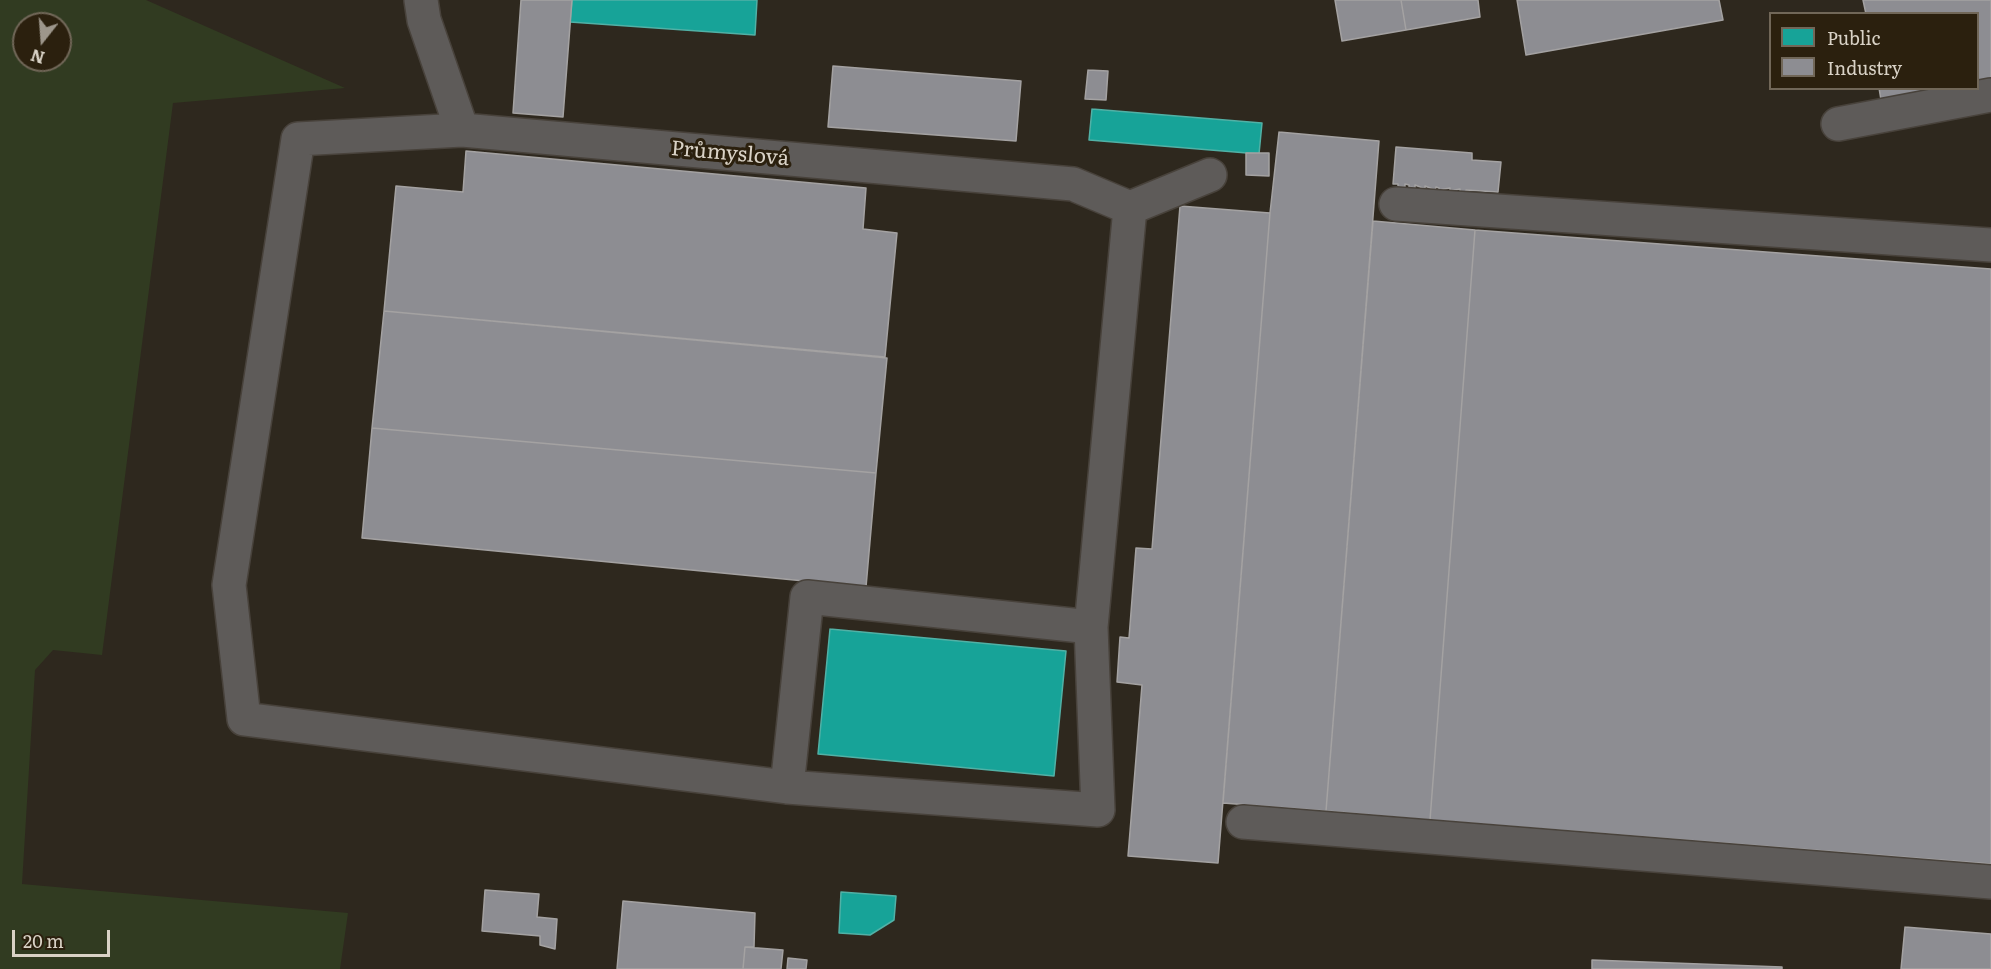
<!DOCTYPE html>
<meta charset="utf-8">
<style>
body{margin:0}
#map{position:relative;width:1991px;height:969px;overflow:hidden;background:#2e281e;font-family:Literata,serif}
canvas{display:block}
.legend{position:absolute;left:1769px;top:12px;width:210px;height:78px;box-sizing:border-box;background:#2b200e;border:2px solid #716758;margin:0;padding:8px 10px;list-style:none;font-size:18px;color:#d9d2c6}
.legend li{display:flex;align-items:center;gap:12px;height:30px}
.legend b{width:30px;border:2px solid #716758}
.north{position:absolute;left:12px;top:12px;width:60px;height:60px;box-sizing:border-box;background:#2b200e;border:2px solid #716758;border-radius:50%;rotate:197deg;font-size:16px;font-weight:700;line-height:24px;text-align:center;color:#d9d2c6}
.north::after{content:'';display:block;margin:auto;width:21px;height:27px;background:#9d968b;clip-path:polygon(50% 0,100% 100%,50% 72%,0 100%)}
.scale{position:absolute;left:12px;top:930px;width:98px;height:27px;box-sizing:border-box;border:3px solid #d9d2c6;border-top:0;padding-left:8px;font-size:18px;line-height:21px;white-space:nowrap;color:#d9d2c6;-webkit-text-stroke:4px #2b200e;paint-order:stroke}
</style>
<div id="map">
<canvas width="1991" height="969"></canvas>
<ul class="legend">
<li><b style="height:16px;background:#17a398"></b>Public</li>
<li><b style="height:16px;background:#8d8d92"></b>Industry</li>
</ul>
<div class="north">N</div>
<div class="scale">20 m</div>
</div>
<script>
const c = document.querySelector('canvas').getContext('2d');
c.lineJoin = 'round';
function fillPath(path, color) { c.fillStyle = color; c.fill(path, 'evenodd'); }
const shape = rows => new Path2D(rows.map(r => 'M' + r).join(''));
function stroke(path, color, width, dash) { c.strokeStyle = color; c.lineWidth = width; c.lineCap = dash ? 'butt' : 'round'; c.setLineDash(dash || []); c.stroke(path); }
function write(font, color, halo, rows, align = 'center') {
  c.font = font + ' Literata,serif'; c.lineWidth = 6; c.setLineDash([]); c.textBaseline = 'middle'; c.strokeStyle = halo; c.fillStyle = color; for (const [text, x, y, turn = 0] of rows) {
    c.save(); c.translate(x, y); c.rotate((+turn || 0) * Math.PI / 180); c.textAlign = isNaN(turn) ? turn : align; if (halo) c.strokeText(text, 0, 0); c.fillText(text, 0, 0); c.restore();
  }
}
const green = shape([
 [0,0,146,0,345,88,173,103,102,655,53,650,35,670,22,884,348,913,340,969,0,969],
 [24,24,60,24,60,60,24,60]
]);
const public = shape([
 [572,0,757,0,755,35,570,22,572,0],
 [1092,109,1262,123,1259,154,1089,140,1092,109],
 [830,629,1066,651,1054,776,818,754,830,629],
 [841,892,896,896,894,920,870,935,839,933,841,892]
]);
const industry = shape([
 [521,0,572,0,563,117,513,113,521,0],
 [1335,0,1401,0,1406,30,1342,41,1335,0],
 [1401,0,1478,0,1480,17,1406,30,1401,0],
 [1517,0,1719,0,1723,20,1526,55,1517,0],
 [1863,0,1991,0,1991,80,1978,83,1978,14,1866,14,1863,0],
 [833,66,1021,81,1016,141,828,127,833,66],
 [1088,70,1108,71,1106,100,1085,99,1088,70],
 [1879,88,1945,88,1881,100,1879,88],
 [1279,132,1379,141,1326,811,1223,803,1270,213,1279,132],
 [1396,147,1472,153,1472,160,1501,162,1498,192,1466,190,1466,192,1460,192,1460,189,1450,191,1450,188,1439,190,1439,188,1436,187,1435,190,1425,186,1425,189,1415,185,1415,188,1409,187,1409,185,1405,184,1405,187,1398,187,1398,184,1393,184,1396,147],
 [466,151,866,188,863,229,897,233,885,357,384,311,396,186,463,192,466,151],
 [1246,153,1269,153,1269,176,1246,175,1246,153],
 [1180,206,1270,213,1218,863,1128,856,1142,685,1117,682,1120,637,1129,638,1136,548,1152,549,1180,206],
 [1373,221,1475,230,1430,820,1326,811,1373,221],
 [1475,230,1991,269,1991,864,1430,820,1475,230],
 [384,311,887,358,876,473,372,428,384,311],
 [372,428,876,473,866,587,362,538,372,428],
 [485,890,539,894,537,917,557,919,555,949,540,945,540,936,482,931,485,890],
 [623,901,755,913,754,947,745,947,743,969,617,969,623,901],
 [1905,927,1991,934,1991,969,1901,969,1905,927],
 [745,947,783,950,781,969,743,969,745,947],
 [788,958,807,960,806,969,787,969,788,958],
 [1592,960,1782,967,1782,969,1592,969,1592,960]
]);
const minor = shape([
 [421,0,424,20,462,130,1073,184,1130,208],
 [1838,124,1991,95],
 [462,130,298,139,229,585,244,719,787,787],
 [1396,204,1991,245],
 [1091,627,807,597,787,787,1098,810,1091,627,1130,208,1210,175],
 [1243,822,1991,882]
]);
const streetNames = [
 ["Průmyslová",730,154,5]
];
fillPath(green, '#313b21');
fillPath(public, '#17a398');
stroke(public, '#51b1a6', 1.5);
fillPath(industry, '#8d8d92');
stroke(industry, '#a4a2a2', 1.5);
stroke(minor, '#48423b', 36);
stroke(minor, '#5e5b59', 33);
write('21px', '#d9d2c6', '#2b200e', streetNames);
</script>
